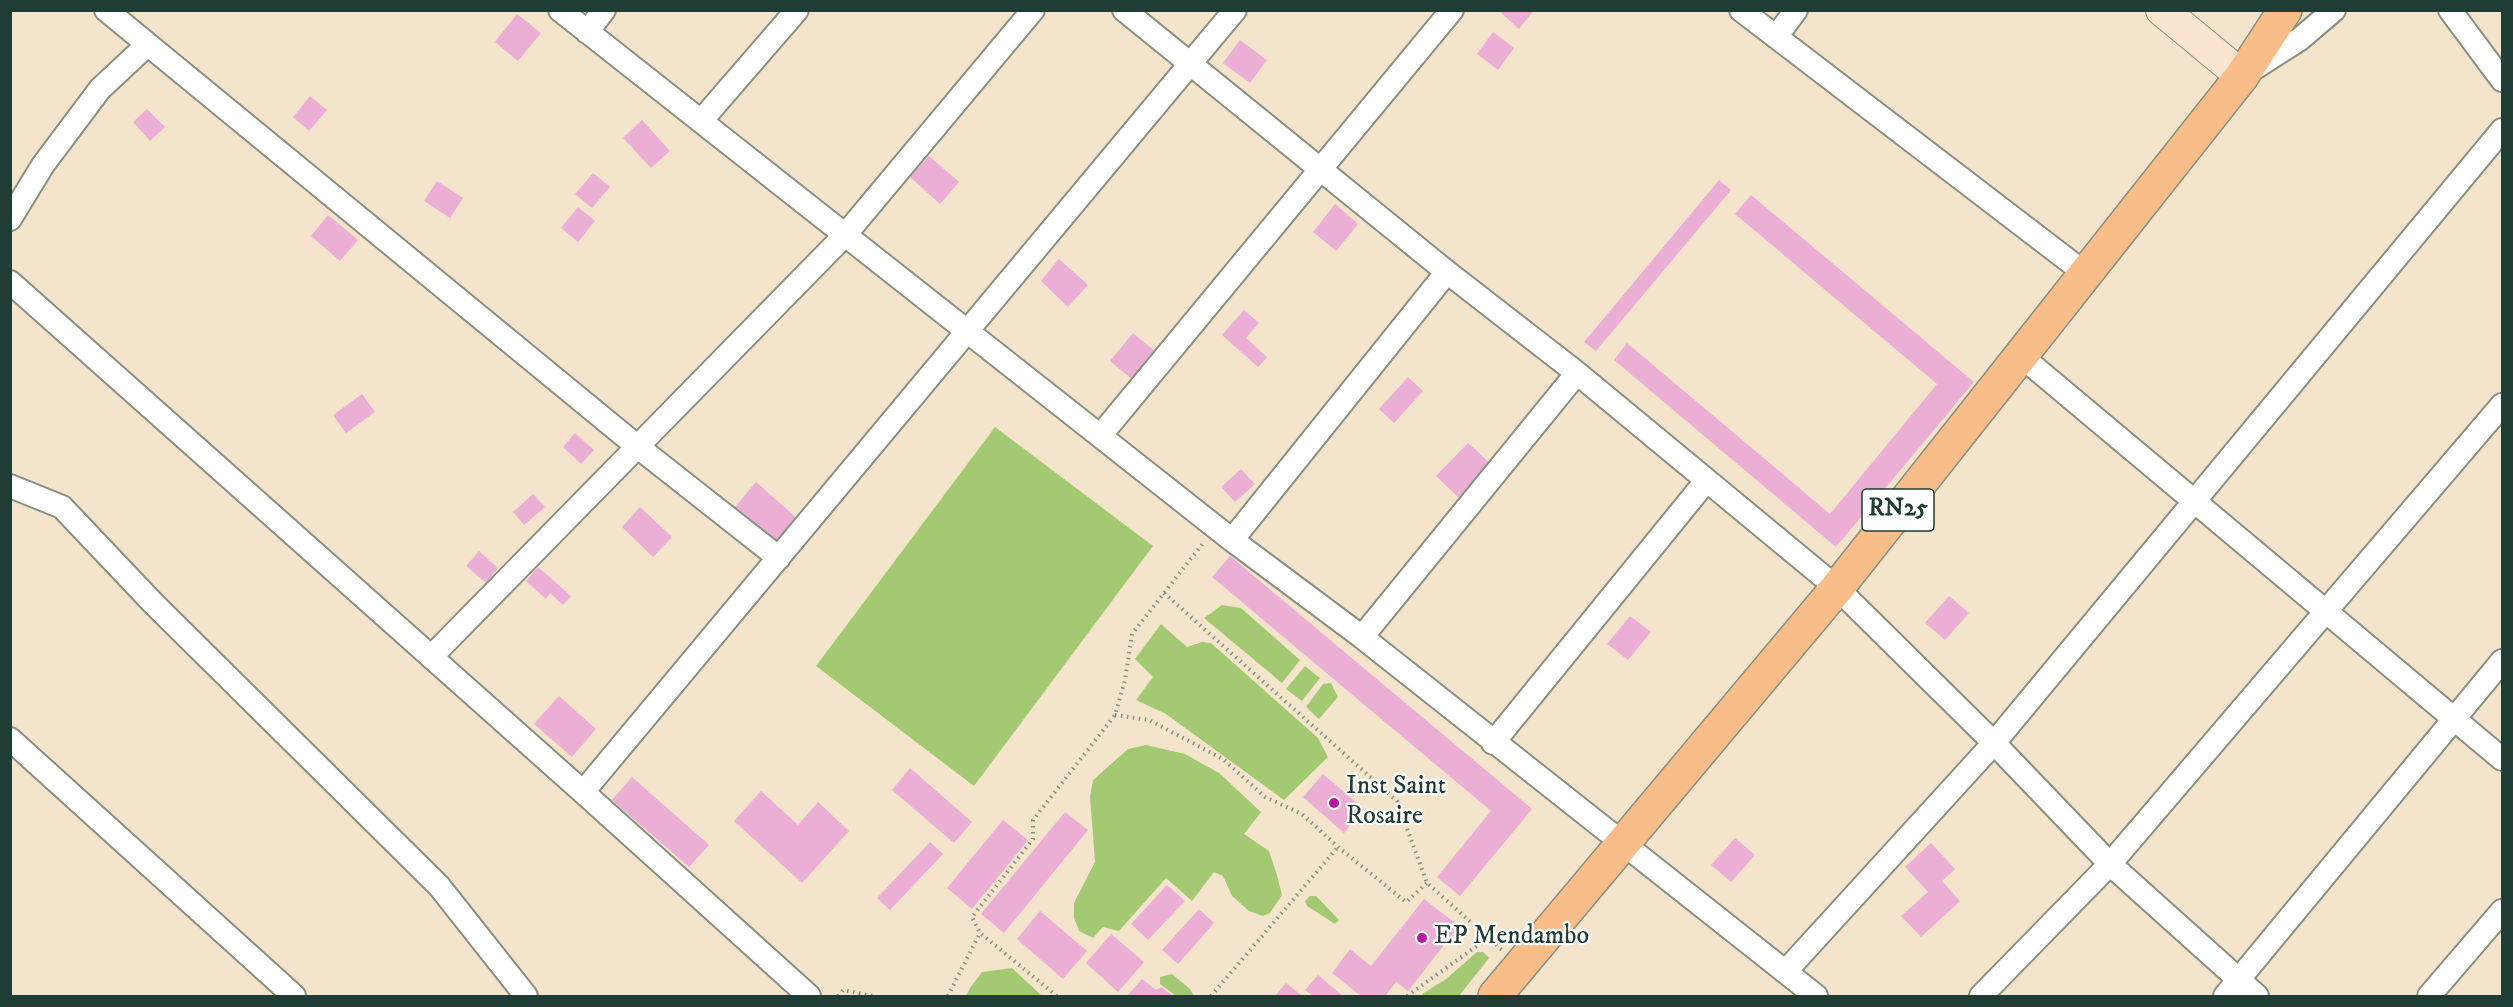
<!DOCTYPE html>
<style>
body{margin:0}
#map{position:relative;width:2513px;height:1007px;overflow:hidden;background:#f5e4cc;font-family:"IM FELL DW Pica",serif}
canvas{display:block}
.frame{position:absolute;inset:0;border:12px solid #1f3d34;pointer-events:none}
</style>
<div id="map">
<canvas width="2513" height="1007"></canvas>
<div class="frame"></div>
</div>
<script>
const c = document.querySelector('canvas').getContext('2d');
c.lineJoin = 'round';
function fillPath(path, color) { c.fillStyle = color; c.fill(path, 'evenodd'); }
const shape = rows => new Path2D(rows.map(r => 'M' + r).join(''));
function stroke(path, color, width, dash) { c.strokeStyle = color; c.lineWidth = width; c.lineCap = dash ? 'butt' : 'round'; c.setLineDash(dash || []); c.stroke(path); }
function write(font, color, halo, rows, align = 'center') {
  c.font = font + ' "IM FELL DW Pica",serif'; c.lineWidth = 4.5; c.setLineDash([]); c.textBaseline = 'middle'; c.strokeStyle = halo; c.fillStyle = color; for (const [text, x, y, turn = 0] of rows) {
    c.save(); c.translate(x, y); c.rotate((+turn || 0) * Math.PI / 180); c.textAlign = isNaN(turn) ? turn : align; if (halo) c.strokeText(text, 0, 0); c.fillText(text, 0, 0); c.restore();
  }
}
const green = shape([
 [995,427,1153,546,974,786,816,666],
 [1222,605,1241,608,1300,660,1282,683,1204,618],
 [1161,624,1187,647,1202,642,1211,643,1318,738,1328,757,1284,800,1166,714,1136,700,1153,677,1135,659],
 [1305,666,1320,678,1302,701,1286,689],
 [1331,683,1338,697,1319,719,1306,707,1323,684],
 [1146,745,1185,754,1219,773,1261,812,1244,834,1269,851,1277,875,1282,895,1270,913,1263,916,1249,911,1232,896,1223,876,1214,872,1192,901,1166,878,1119,931,1103,927,1093,938,1079,931,1074,918,1074,903,1095,862,1090,796,1093,780,1128,749],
 [1310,896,1316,896,1339,920,1335,924,1307,906,1305,901],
 [1477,952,1483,952,1489,958,1459,996,1425,996,1422,994,1446,979],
 [1012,968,1042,996,966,996,970,988,982,972],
 [1172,974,1190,989,1194,996,1176,996,1160,984,1160,977]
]);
const building = shape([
 [1498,10,1534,10,1519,29],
 [517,14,541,33,518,61,495,42],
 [1493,32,1514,48,1498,70,1477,54],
 [1240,40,1267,60,1250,83,1223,63],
 [310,96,327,110,309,131,293,117],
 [147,109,165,127,150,141,133,122],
 [642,120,670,151,651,168,623,138],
 [929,156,959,182,940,204,910,177],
 [593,173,610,187,592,208,575,194],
 [1719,180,1731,190,1596,351,1584,342],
 [437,181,463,198,450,218,424,201],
 [1751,195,1974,382,1836,547,1614,360,1627,343,1830,514,1937,384,1735,214],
 [1335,204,1358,224,1336,251,1313,232],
 [578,207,595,221,578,242,561,228],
 [328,215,358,240,340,261,311,236],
 [1059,259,1088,285,1068,307,1041,281],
 [1244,310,1259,323,1246,338,1267,357,1258,367,1222,335],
 [1133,333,1156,352,1133,380,1110,361],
 [1408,377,1423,391,1394,423,1379,409],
 [362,394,375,412,346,433,333,415],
 [575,433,594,450,581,464,563,447],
 [1468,443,1491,464,1459,498,1436,476],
 [1241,469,1255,484,1235,502,1221,487],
 [756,482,799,520,773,551,730,513],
 [533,494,545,507,524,525,513,512],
 [640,507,672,537,653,557,622,527],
 [479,551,498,568,486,583,466,566],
 [1230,556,1532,809,1460,896,1437,877,1491,811,1212,577],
 [538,567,571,596,563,605,550,593,546,599,526,581],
 [1949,596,1969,613,1945,640,1925,623],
 [1630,616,1651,632,1628,660,1607,644],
 [559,696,596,729,572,757,534,724],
 [910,768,972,822,954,843,892,790],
 [1323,774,1364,809,1344,833,1303,797],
 [632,777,709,845,689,867,612,800],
 [761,791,798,825,818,802,849,831,802,883,734,821],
 [1065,812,1088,830,1004,933,981,914],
 [1003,820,1028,840,972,909,947,888],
 [1735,838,1755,855,1731,882,1711,865],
 [930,842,943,854,890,910,877,898],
 [1931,843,1955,869,1942,881,1960,901,1921,937,1901,916,1928,892,1905,867],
 [1167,885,1185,901,1148,940,1131,924],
 [1424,899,1459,926,1408,991,1396,982,1385,996,1361,996,1332,973,1350,949,1371,966],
 [1199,909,1214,923,1178,964,1162,950],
 [1040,911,1087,951,1063,979,1017,939],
 [1111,934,1144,962,1118,992,1086,963],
 [1318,975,1343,996,1313,996,1305,990],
 [1142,979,1156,990,1161,987,1173,996,1127,996],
 [1286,983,1302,996,1275,996]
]);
const path = shape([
 [1164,593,1397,801,1427,883,1502,950],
 [1115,715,1149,720,1223,759,1265,797,1302,814,1338,847,1406,902,1427,883],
 [838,996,843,990,873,996],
 [948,996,980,933],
 [1057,996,980,933,972,917,1033,839,1033,820,1115,715,1125,680,1132,634,1204,542],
 [1211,996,1338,847],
 [1407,996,1488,938]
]);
const street = shape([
 [106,10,638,447,779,558],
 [560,10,1232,540,1362,637,1816,996],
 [1124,10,1447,272,1577,373,1837,588,1994,743,2110,864,2257,996],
 [1741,10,2086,274],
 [2450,10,2502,80],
 [587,32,604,10],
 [1776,37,1796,10],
 [2250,71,2300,39,2334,10],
 [701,121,797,10],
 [10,219,43,165,100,89,146,46],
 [10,282,583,792,809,996],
 [2021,356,2502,759],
 [1100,436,1452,10],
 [10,486,62,507,153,603,439,886,526,996],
 [1232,540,1447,272],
 [1362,637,1577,373],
 [431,657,845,235,1033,10],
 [10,739,294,996],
 [1493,743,1706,481],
 [583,792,1235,10],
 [1785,972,1994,743,2502,130],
 [1981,996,2110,864,2502,405],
 [2225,996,2502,661],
 [2429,996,2502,911]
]);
const secondary = shape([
 [2162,10,2242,76]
]);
const primary = shape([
 [1495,996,1837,588,2242,76,2285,10]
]);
const markers = [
 [1334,803,6,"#b5179e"],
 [1422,938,6,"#b5179e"]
];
const shields = [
 [1898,510,72]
];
const shieldNames = [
 ["RN25",1898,510]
];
const poiNames = [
 ["Inst Saint",1346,788],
 ["Rosaire",1346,818],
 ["EP Mendambo",1434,938]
];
fillPath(green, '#a3c973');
fillPath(building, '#ebaed4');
stroke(street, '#8a9080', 26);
stroke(secondary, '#8a9080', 34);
stroke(primary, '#8a9080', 36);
stroke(path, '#8a9080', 4, [1.5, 4.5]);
stroke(street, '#fff', 22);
stroke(secondary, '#fce5d0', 32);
stroke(primary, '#f8bd89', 33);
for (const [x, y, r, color] of markers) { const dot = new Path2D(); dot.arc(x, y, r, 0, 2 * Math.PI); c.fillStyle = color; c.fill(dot); stroke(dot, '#fff', 2); }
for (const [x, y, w] of shields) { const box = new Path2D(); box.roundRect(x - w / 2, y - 21, w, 42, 4.5); c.fillStyle = '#fff'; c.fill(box); stroke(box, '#1f3d34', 1.5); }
write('bold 24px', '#1f3d34', null, shieldNames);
write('26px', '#1f3d34', '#fff', poiNames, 'left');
</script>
